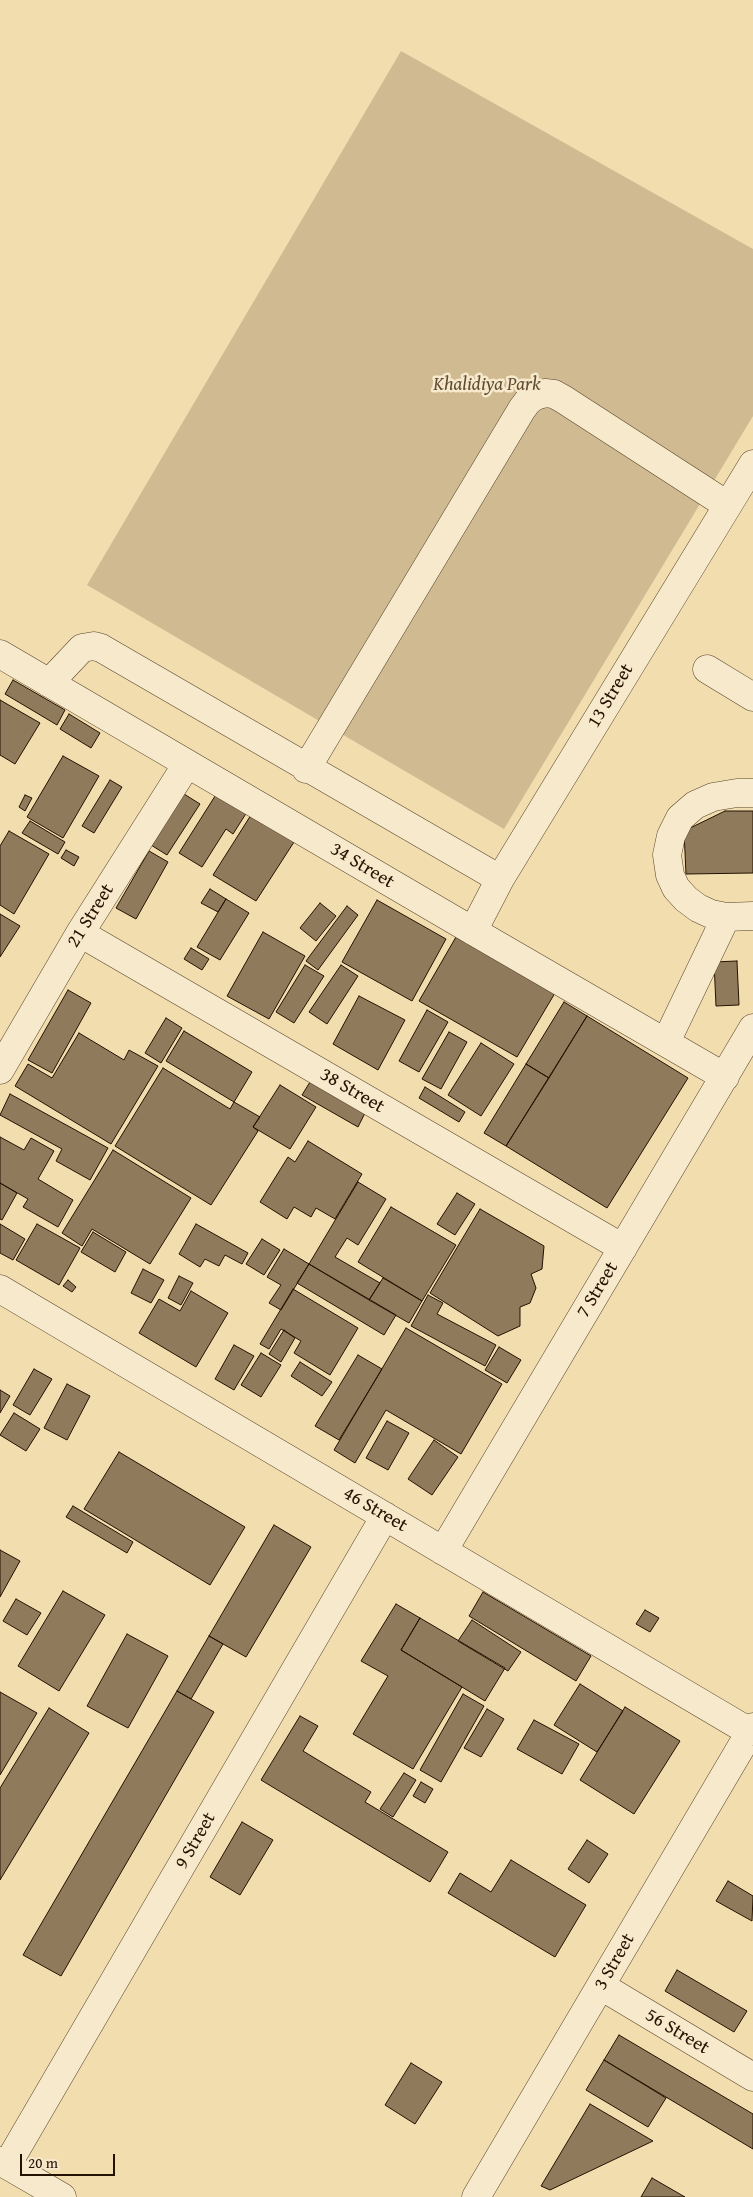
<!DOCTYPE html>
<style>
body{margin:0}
#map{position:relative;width:753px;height:2197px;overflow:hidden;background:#f2ddaf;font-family:"Gentium Book Plus",serif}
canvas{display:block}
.scale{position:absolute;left:20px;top:2154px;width:95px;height:22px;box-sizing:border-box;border:2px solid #241100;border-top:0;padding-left:6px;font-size:15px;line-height:18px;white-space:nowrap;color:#241100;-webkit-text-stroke:4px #f7e9cb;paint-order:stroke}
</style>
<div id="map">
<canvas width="753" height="2197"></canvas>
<div class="scale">20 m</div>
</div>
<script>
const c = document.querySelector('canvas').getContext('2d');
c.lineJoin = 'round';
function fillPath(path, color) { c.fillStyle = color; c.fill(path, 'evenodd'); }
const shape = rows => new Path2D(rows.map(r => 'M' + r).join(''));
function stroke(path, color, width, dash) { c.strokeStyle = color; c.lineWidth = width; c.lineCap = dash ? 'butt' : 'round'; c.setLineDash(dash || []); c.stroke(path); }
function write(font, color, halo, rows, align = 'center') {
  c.font = font + ' "Gentium Book Plus",serif'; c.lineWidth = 5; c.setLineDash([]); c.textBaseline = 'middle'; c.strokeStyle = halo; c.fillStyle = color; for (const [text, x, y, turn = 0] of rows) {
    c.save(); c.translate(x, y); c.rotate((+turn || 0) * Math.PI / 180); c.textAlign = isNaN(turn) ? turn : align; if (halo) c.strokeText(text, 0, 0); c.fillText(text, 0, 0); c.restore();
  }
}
const green = shape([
 [401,51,753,249,753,416,504,829,87,585]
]);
const building = shape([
 [13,680,65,710,57,725,5,694,13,680],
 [0,700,40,723,15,764,0,755,0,700],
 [69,714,100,733,91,748,60,729,69,714],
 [63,756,99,776,63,838,27,817,63,756],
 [110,780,122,787,94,833,82,826,110,780],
 [217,793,247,812,233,834,226,829,202,867,179,853,217,793],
 [184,794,200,804,167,855,151,845,184,794],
 [25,795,32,798,25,811,19,807,25,795],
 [725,811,753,811,753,873,686,874,684,831,725,811],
 [251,815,294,842,256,901,213,875,251,815],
 [30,821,65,842,58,854,22,833,30,821],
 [9,831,49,854,14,914,0,905,0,846,9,831],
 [66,850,79,857,74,866,61,858,66,850],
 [149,851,168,862,136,919,116,908,149,851],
 [210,889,226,899,218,912,201,903,210,889],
 [226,899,249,913,220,960,197,947,226,899],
 [377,900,446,939,412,1001,342,962,377,900],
 [320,903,336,916,316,941,300,928,320,903],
 [347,906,358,915,318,970,306,961,347,906],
 [0,914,20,926,0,957,0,914],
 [263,932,305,956,269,1019,227,996,263,932],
 [456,937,555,993,517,1057,419,1001,456,937],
 [191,948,209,959,202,970,184,959,191,948],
 [737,961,739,1005,716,1006,714,962,737,961],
 [305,965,324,976,294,1023,276,1012,305,965],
 [341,965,358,976,327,1024,309,1012,341,965],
 [68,990,91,1003,52,1073,28,1060,68,990],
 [359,996,405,1020,378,1070,333,1044,359,996],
 [564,1002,587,1016,549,1078,526,1064,564,1002],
 [427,1010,448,1022,419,1072,399,1061,427,1010],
 [587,1016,688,1078,607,1208,506,1146,587,1016],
 [166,1018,182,1028,161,1063,145,1053,166,1018],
 [184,1031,252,1072,234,1102,166,1061,184,1031],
 [449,1032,467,1042,441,1089,422,1079,449,1032],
 [79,1033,124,1060,129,1050,158,1066,111,1144,15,1086,28,1064,52,1078,79,1033],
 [481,1043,514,1064,481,1116,448,1095,481,1043],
 [526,1064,549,1078,506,1146,484,1133,526,1064],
 [163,1068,230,1109,234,1102,260,1117,253,1127,258,1131,211,1205,115,1146,163,1068],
 [310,1082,365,1113,358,1127,302,1095,310,1082],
 [280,1085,316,1107,290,1149,253,1127,280,1085],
 [425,1087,465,1112,459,1122,419,1098,425,1087],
 [10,1094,108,1148,90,1180,56,1161,62,1149,0,1115,10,1094],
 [0,1137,24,1150,31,1138,54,1151,38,1179,73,1200,58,1227,23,1207,28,1199,0,1183,0,1137],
 [308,1141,362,1174,335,1219,316,1208,311,1217,294,1207,287,1219,260,1202,288,1157,295,1162,308,1141],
 [113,1150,191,1198,150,1264,92,1229,82,1246,62,1233,113,1150],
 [358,1182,386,1199,358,1245,347,1238,335,1257,380,1283,369,1300,309,1264,358,1182],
 [0,1183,17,1193,2,1220,0,1219,0,1183],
 [457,1193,475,1204,455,1235,437,1224,457,1193],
 [391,1207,456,1245,422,1301,358,1262,391,1207],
 [480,1209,544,1246,542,1269,531,1274,536,1288,530,1303,520,1307,520,1326,498,1336,430,1293,480,1209],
 [0,1224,25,1239,13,1260,0,1253,0,1224],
 [37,1224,80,1248,59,1285,16,1260,37,1224],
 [196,1224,248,1253,242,1264,225,1255,219,1266,205,1259,200,1267,179,1254,196,1224],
 [93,1232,126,1252,115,1272,81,1252,93,1232],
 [262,1239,280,1250,264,1275,246,1264,262,1239],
 [284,1249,309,1264,281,1310,269,1303,281,1285,267,1277,284,1249],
 [309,1264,396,1315,384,1335,297,1283,309,1264],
 [143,1269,164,1280,151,1303,131,1293,143,1269],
 [179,1276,193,1283,181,1305,168,1298,179,1276],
 [383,1278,422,1301,409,1323,369,1300,383,1278],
 [68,1280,76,1287,72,1292,63,1286,68,1280],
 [293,1289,358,1328,330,1375,294,1353,301,1341,281,1329,269,1349,260,1344,293,1289],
 [191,1291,228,1313,196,1367,139,1333,159,1299,180,1311,191,1291],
 [428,1295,443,1303,437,1314,496,1345,485,1366,411,1326,428,1295],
 [406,1328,502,1384,461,1454,386,1410,355,1463,334,1450,406,1328],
 [284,1330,295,1338,281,1362,269,1354,284,1330],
 [234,1345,254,1356,234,1390,215,1379,234,1345],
 [499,1347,521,1360,507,1383,485,1370,499,1347],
 [261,1353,281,1365,261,1397,241,1385,261,1353],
 [358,1355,382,1369,339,1440,315,1426,358,1355],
 [300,1362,332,1382,322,1396,291,1376,300,1362],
 [34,1369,52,1379,30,1415,13,1405,34,1369],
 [67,1384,90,1396,67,1440,44,1428,67,1384],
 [0,1390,10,1396,0,1413,0,1390],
 [14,1413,40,1429,26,1451,0,1435,14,1413],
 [387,1421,409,1433,388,1470,366,1458,387,1421],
 [434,1440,458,1457,432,1495,408,1479,434,1440],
 [119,1452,245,1527,210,1585,84,1509,119,1452],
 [73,1506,133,1542,127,1553,66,1517,73,1506],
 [274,1525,311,1547,246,1657,209,1636,274,1525],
 [0,1550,20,1561,0,1597,0,1550],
 [63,1591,105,1615,59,1691,18,1666,63,1591],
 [483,1592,591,1656,576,1681,469,1616,483,1592],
 [16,1599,41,1613,27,1635,3,1621,16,1599],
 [396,1604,420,1618,401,1650,462,1687,413,1769,353,1734,388,1676,361,1661,396,1604],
 [645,1610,659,1618,650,1632,636,1624,645,1610],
 [420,1618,505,1668,485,1701,401,1650,420,1618],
 [472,1620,521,1652,508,1671,458,1641,472,1620],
 [127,1634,168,1656,128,1728,87,1706,127,1634],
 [209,1636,223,1644,191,1699,177,1691,209,1636],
 [580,1684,623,1711,597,1752,554,1725,580,1684],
 [177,1691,214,1712,61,1976,23,1955,177,1691],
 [0,1692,37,1713,0,1775,0,1692],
 [463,1694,484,1706,441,1782,420,1770,463,1694],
 [625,1707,680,1741,634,1814,580,1780,625,1707],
 [49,1708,89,1733,0,1880,0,1788,49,1708],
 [487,1709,504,1719,481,1757,464,1748,487,1709],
 [300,1716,318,1726,303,1751,371,1792,365,1802,448,1852,430,1882,261,1780,300,1716],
 [534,1720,579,1744,562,1774,517,1749,534,1720],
 [404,1773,416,1780,393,1817,380,1809,404,1773],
 [421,1782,433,1789,425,1803,413,1796,421,1782],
 [242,1822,273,1840,240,1895,210,1877,242,1822],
 [587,1840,608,1854,589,1883,568,1869,587,1840],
 [511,1860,586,1905,555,1957,448,1893,460,1873,491,1892,511,1860],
 [728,1881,753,1896,752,1921,716,1901,728,1881],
 [677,1970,747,2011,734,2032,665,1991,677,1970],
 [619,2035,753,2114,753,2149,604,2060,619,2035],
 [604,2060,666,2098,648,2127,586,2090,604,2060],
 [411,2063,442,2082,415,2124,385,2105,411,2063],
 [590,2104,653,2141,550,2190,541,2186,590,2104],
 [652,2178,685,2197,641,2197,652,2178]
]);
const minor = shape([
 [0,654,473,931,725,1077],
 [707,669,753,697],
 [49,683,82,648,94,646,101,648,500,879],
 [306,769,522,409,528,401,535,396,545,393,554,394,563,399,727,505],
 [726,917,711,914,698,908,686,899,676,888,670,875,667,855,671,836,680,818,695,805,713,797,737,793,753,793],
 [473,931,500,879,753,464],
 [80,933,623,1248],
 [666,1042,726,917,753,916],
 [0,1070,80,933,187,764],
 [0,1289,750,1732],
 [443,1551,753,1028],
 [601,1986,753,2077],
 [0,2161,62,2197],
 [7,2165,385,1516],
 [476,2197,753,1727]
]);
const parkNames = [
 ["Khalidiya Park",487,385]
];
const streetNames = [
 ["13 Street",611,696,-59],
 ["34 Street",362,866,31],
 ["21 Street",91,916,-58],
 ["38 Street",352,1091,30],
 ["7 Street",598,1290,-59],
 ["46 Street",375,1510,30],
 ["9 Street",196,1841,-60],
 ["3 Street",615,1962,-60],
 ["56 Street",677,2032,31]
];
fillPath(green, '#cfba91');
fillPath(building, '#8f7b5b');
stroke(building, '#241100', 1);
stroke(minor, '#58442c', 29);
stroke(minor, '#f7e9cb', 28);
write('italic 19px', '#604c33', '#f7e9cb', parkNames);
write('19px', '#241100', '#f7e9cb', streetNames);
</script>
